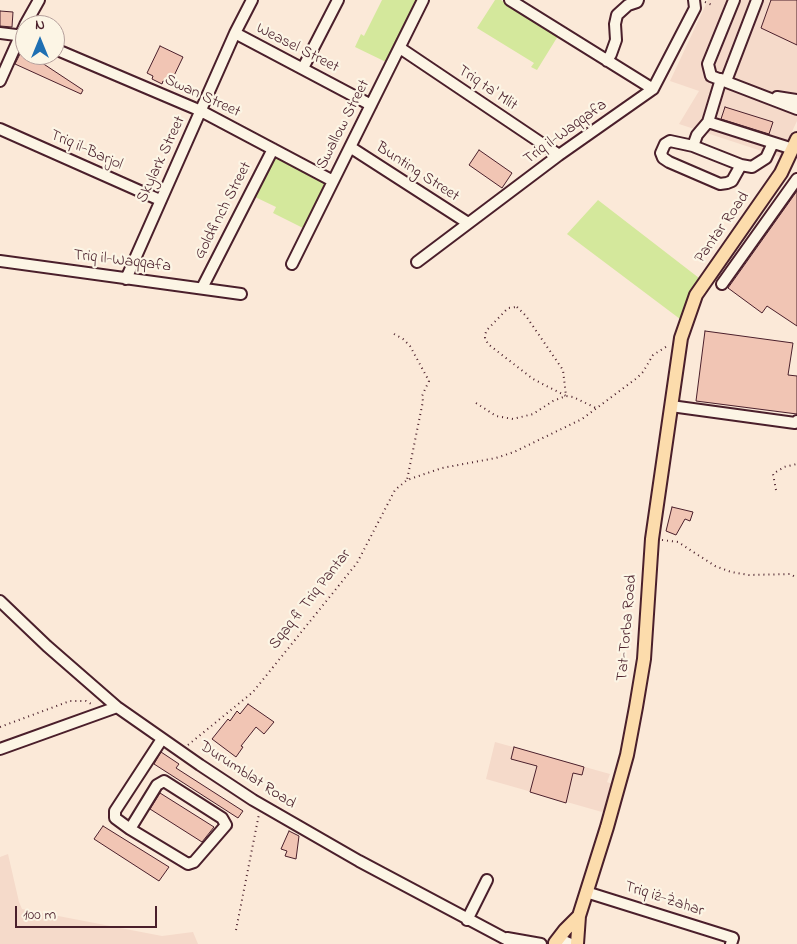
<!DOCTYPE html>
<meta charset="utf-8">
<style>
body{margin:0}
#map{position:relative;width:797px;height:944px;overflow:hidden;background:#fbe9d8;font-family:"Indie Flower",sans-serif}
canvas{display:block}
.north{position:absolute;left:15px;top:15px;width:50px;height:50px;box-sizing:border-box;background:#fcf5e5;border:1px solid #b59f9b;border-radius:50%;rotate:0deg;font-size:14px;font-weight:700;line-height:20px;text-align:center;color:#4a1f2b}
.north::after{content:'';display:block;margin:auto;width:18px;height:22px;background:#1f6fb2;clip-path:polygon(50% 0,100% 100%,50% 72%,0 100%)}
.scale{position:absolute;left:15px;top:906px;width:142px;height:22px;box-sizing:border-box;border:2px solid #4a1f2b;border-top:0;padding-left:6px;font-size:15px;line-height:18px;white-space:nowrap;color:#4a1f2b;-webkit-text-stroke:4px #fcf5e5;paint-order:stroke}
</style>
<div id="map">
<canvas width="797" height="944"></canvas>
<div class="north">N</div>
<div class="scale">100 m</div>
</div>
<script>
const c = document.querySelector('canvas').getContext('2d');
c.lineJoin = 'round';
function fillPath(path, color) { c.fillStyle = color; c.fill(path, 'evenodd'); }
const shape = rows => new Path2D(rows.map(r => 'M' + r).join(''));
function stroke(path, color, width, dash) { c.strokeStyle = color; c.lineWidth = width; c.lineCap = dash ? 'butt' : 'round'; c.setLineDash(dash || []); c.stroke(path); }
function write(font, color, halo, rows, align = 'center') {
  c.font = font + ' "Indie Flower",sans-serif'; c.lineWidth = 4.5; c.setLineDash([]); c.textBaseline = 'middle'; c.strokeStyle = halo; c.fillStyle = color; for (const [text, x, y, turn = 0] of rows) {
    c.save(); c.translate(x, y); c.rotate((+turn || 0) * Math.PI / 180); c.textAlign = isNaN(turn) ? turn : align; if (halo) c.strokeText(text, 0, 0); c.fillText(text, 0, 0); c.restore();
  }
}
const built = shape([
 [708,0,797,0,797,121,780,157,679,124,699,91,670,81],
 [495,742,610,774,607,782,615,785,609,814,486,779],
 [8,854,19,902,22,909,162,936,193,932,198,944,0,944,0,857]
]);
const green = shape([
 [382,0,416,0,386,62,355,47,361,34,364,36],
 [495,0,501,0,558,36,537,70,531,67,534,63,477,28],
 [273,156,327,183,303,228,273,213,276,207,253,196],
 [598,200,699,278,686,302,680,319,567,234]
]);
const building = shape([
 [771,0,797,0,797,45,761,28,771,0],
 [0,11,13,12,12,27,0,26,0,11],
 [160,46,183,57,170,84,163,81,162,84,152,79,153,76,147,73,160,46],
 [22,50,25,52,25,55,30,55,83,90,81,94,15,64,22,50],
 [725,107,773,122,769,134,721,119,725,107],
 [479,150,512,173,502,188,469,165,479,150],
 [797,191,797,326,767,306,762,313,728,288,797,191],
 [705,331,793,343,788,375,797,376,797,414,696,401,705,331],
 [672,507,693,512,690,521,685,519,676,535,666,531,672,507],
 [248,704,274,722,264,734,256,727,241,746,243,747,236,757,212,739,228,719,230,721,237,711,240,714,248,704],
 [514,747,584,767,582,775,573,773,566,803,530,792,537,766,511,759,514,747],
 [161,752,179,764,176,768,243,811,238,818,154,764,161,752],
 [160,793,214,827,202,842,150,809,160,793],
 [103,826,169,867,159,881,94,839,103,826],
 [289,831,299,836,296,859,285,856,287,851,281,849,289,831]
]);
const path = shape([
 [705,2,712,5],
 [517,307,526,316,563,370,566,396,533,379,488,344,485,338,486,331,508,308,517,307],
 [394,334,403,339,410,346,429,381,422,396,423,401,407,480],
 [476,403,496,416,513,419,533,414,553,401,566,396,573,397,596,408],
 [776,490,773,474,784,467,797,464],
 [662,540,678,542,715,566,731,572,749,575,790,574,797,578],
 [0,727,70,701,86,701,93,705],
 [188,745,253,692,357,563,395,490,407,480,442,468,496,458,514,452,582,419,637,378,643,372,653,355,669,345],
 [236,930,259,814]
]);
const minor = shape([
 [510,0,653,89],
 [734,0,708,64,711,76,797,109],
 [25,25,39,0],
 [0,33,24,36],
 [235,33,371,105],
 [400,48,559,155],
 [55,49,201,111,333,181],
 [607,61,611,54,616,40,615,24,617,15,628,5,637,2,638,0],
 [303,68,338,0],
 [721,79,708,122,697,135,693,146,741,165,752,167,766,158,773,143],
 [0,81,25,25],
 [726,81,757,0],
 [777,97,797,100],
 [708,122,793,149],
 [0,129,160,200],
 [693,146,670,141,665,144,661,153,663,158,669,162,720,184,727,183,732,181,741,165],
 [350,147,468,223],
 [0,261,241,294],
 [417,262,559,155,653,89,695,8,694,0],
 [292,264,423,0],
 [126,279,235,33,252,0],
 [722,284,797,179],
 [202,288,273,149],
 [671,406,795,423,797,421],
 [0,601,47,646,117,707,200,765,253,800,359,861,515,944],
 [0,749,117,707],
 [130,829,157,785,164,781,222,818,226,825,194,862,188,864,130,829,115,818,115,811,162,739],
 [586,892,733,938,731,944],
 [467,920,487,880],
 [507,938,541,944],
 [554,944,564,941,571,944]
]);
const major = shape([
 [555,943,565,930,579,916],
 [577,944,579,916,607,827,627,755,636,707,644,659,652,539,681,338,696,295,781,173,797,139]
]);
const streetNames = [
 ["Weasel Street",297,49,27],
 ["Triq ta' Mlit",487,89,34],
 ["Swan Street",202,97,25],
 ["Swallow Street",344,125,-63],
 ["Triq il-Waqqafa",566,133,-36],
 ["Triq il-Barjol",86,151,24],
 ["Skylark Street",162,160,-65],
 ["Bunting Street",417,173,33],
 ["Goldfinch Street",224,211,-63],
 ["Pantar Road",723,228,-55],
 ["Triq il-Waqqafa",122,262,7],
 ["Sqaq fi Triq Pantar",311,600,-52],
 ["Tat-Torba Road",628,628,-85],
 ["Durumblat Road",247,776,33],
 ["Triq iż-Żahar",664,900,18]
];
fillPath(built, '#f5daca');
fillPath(green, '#d4e89c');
fillPath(building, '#f1c5b4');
stroke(building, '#4a1f2b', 1);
stroke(minor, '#4a1f2b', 14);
stroke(major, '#4a1f2b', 16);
stroke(path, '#4a1f2b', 2, [1, 4]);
stroke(minor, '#fcf5e5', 10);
stroke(major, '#fcdcac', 12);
write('16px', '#4a1f2b', '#fcf5e5', streetNames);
</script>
